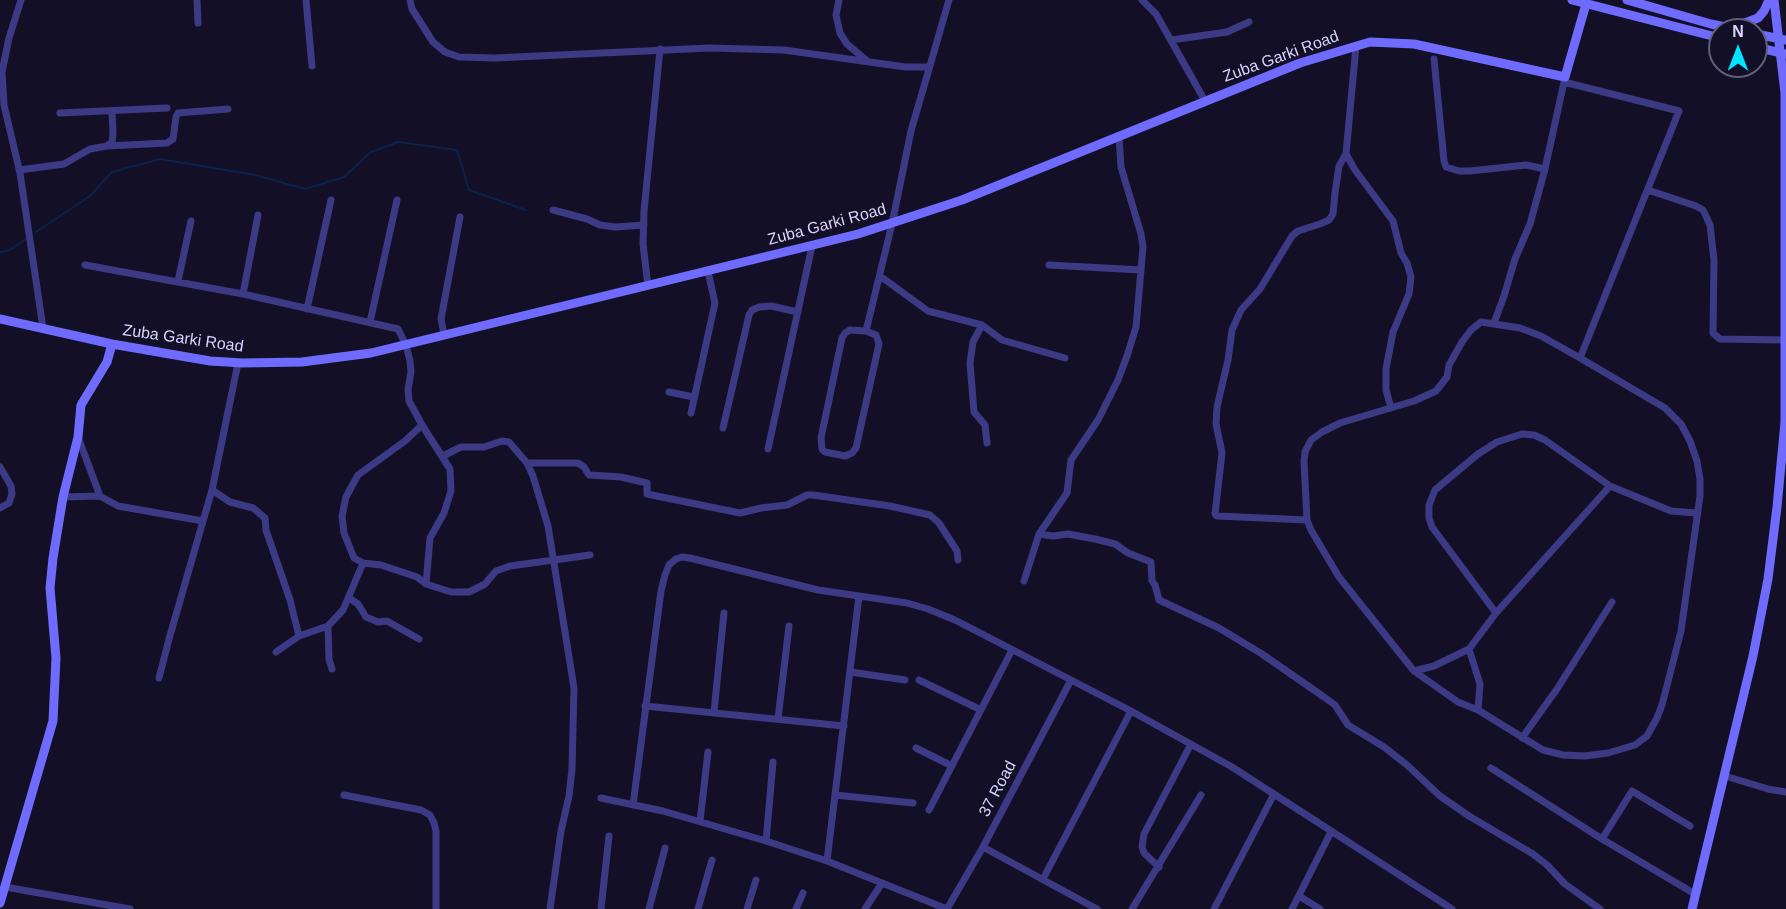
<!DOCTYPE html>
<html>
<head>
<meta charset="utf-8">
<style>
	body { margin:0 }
	#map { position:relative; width:1786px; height:909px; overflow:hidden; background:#130f26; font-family:Arial,sans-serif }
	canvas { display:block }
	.north { position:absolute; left:1708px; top:18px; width:60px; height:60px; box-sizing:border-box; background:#130f26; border:2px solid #625e7d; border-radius:50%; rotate:0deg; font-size:16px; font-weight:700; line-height:24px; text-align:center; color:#d9d4ff }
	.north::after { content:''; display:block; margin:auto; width:21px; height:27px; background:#00e5ff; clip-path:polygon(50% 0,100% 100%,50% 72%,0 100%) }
</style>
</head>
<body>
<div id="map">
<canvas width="1786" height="909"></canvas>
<div class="north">N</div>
</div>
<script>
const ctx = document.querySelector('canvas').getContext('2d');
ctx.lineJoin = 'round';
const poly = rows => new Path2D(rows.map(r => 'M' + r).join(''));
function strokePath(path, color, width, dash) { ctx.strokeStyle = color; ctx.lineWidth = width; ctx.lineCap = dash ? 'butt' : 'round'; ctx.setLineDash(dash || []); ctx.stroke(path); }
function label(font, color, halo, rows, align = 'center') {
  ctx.font = font + ' Arial,sans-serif'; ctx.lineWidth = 6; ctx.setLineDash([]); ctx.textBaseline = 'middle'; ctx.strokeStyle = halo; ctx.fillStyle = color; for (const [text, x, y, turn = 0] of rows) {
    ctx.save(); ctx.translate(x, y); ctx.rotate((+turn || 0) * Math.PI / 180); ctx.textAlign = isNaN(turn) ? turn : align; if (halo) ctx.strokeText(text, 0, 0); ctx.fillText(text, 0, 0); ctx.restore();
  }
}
strokePath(poly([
	[36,232,90,196,112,172,160,159,255,175,305,189,344,177,371,152,398,142,457,150,469,190,526,210],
	[0,252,8,251,26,239]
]), '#0c2248', 2);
strokePath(poly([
	[21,0,9,38,2,72,4,105,20,173,43,328],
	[197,0,198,23],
	[306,0,312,66],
	[410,0,412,9,433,42,445,52,459,57,495,58,709,48,784,50,905,67,929,67],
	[839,0,836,15,840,33,847,44,867,61],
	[1142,0,1156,14,1205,101],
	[1171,40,1227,32,1249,22],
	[1356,46,1346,154,1355,170,1393,221,1401,253,1407,263,1411,277,1409,294,1393,332,1386,369,1386,390,1391,408],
	[1434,59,1444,161,1446,167,1459,171,1470,171,1526,165,1545,169],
	[1565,77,1564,82,1679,111,1580,358],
	[60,113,167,108],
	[1119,136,1121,167,1141,234,1143,247,1136,327,1127,356,1118,380,1098,420,1071,460,1067,493,1039,534,1053,536,1068,534,1095,539,1115,544,1128,553,1151,562,1152,581,1155,585,1159,600,1219,628,1262,654,1324,697,1335,705,1348,725,1384,747,1407,765,1440,796,1469,816,1533,854,1547,865,1565,884,1600,909],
	[107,146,167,143,173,139,176,117,178,113,228,109],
	[19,170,64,164,90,149,107,146,112,142,113,134,112,111],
	[1648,190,1696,206,1703,210,1706,216,1710,225,1714,260,1713,333,1720,339,1784,340],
	[553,210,587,219,600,225,615,227,644,225],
	[85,265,243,294,398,329,406,345,410,361,411,372,408,390,409,401,422,425,450,469,451,491,444,513,430,538,426,584,417,577,381,565,363,563,354,558,344,533,342,516,346,497,358,475,405,441,422,425],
	[1049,265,1141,270],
	[880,276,928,311,982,325,1002,340,1065,358],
	[178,281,191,221],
	[648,286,643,244,644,211,660,49],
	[243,294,258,215],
	[307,309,331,200],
	[370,322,397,200],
	[1481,322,1520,328,1541,336,1580,358,1665,408,1681,424,1690,441,1697,461,1700,479,1700,496,1681,631,1662,705,1657,718,1647,736,1635,745,1608,753,1585,756,1563,755,1543,750,1478,710,1458,702,1414,671,1339,577,1311,530,1307,520,1304,461,1305,452,1311,440,1322,432,1340,423,1414,401,1436,391,1447,377,1449,365,1462,342,1471,330,1481,322],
	[1494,323,1504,296,1515,259,1530,224,1545,169,1564,82],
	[982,325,973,342,970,363,974,412,985,425,987,443],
	[850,330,866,331,876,335,879,344,856,448,852,453,845,456,825,452,822,449,821,438,842,338,845,333,850,330],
	[866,331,892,224,911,131,949,0],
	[444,334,441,319,460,217],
	[669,392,694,397],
	[691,413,715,303,708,272],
	[723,428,749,315,752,310,759,307,771,306,798,312],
	[78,437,100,496],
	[768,449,812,246],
	[443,456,461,447,484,447,502,441,509,442,527,463,533,476,548,526,574,688,572,769,569,796,561,831,550,909],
	[527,463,578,463,584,467,589,475,621,477,647,483,647,494,740,513,761,508,787,505,807,495,813,495,890,506,930,515,939,523,957,551,958,560],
	[0,467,11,486,12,494,9,503,0,508],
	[212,490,230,502,253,508,265,518,266,530,290,600,299,636,328,626,343,610,363,563],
	[63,497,100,496,118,506,203,521],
	[1307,520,1217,516,1215,514,1222,453,1216,424,1217,407,1228,360,1232,330,1241,310,1260,289,1292,236,1298,231,1320,224,1329,220,1333,214,1335,193,1339,166,1346,154],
	[1024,581,1039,534],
	[426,584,451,592,469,592,485,584,496,571,510,566,590,555],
	[349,598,358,604,366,617,378,622,387,621,419,639],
	[1496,613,1432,527,1429,518,1429,505,1435,490,1478,454,1497,442,1522,434,1534,435,1545,440,1610,486,1671,511,1696,513],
	[328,626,329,659,332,669],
	[276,652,299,636],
	[1414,671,1434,666,1469,649],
	[850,672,905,680],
	[159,678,169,639,212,490,238,363],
	[919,680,981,710],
	[645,706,844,726],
	[1478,710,1480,684,1469,649,1496,613,1610,486],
	[714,712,724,613],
	[778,719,789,626],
	[1522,738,1557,689,1612,602],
	[916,748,952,766],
	[1491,768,1602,839,1695,894],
	[1725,776,1768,789,1786,792],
	[344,795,421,810,430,815,434,823,436,831,436,909],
	[835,795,913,803],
	[601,798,663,811,766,841,827,861,947,909],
	[633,805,661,591,665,575,669,565,676,559,682,557,690,558,818,590,907,603,928,609,955,620,1131,711,1232,767,1452,909],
	[929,810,1012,650],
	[700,821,708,752],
	[1602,839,1632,791,1690,826],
	[766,841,773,762],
	[983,847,1097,909],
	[827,861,859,596],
	[1159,867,1144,853,1142,847,1144,834,1191,744],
	[1043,879,1131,711],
	[5,887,130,909],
	[1299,896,1320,909],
	[601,909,609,836],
	[649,909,665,848],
	[698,909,712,860],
	[747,909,756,880],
	[796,909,803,893],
	[865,909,882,883],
	[947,909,983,847,1071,680],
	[1132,909,1201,795],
	[1214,909,1274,794],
	[1292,909,1331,832]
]), '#3d3a85', 7);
strokePath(poly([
	[1572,0,1720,38],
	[1627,0,1711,24,1739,30],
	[1729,25,1742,24,1758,18,1764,11,1769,0],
	[1756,34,1786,40],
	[1756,47,1786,54],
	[0,319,112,344,210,361,243,363,302,362,371,353,858,234,962,200,1300,63,1370,42,1414,44,1565,77,1586,4],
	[0,903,53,721,56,658,50,588,53,558,63,497,78,437,81,405,107,362,112,344],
	[1692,909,1753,656,1768,579,1777,507,1785,422,1785,93,1774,0]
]), '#6f6bff', 9);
label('16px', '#d9d4ff', '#130f26', [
	["Zuba Garki Road",1281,57,-20],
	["Zuba Garki Road",827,225,-15],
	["Zuba Garki Road",183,339,8],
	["37 Road",998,789,-62]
]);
</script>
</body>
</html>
